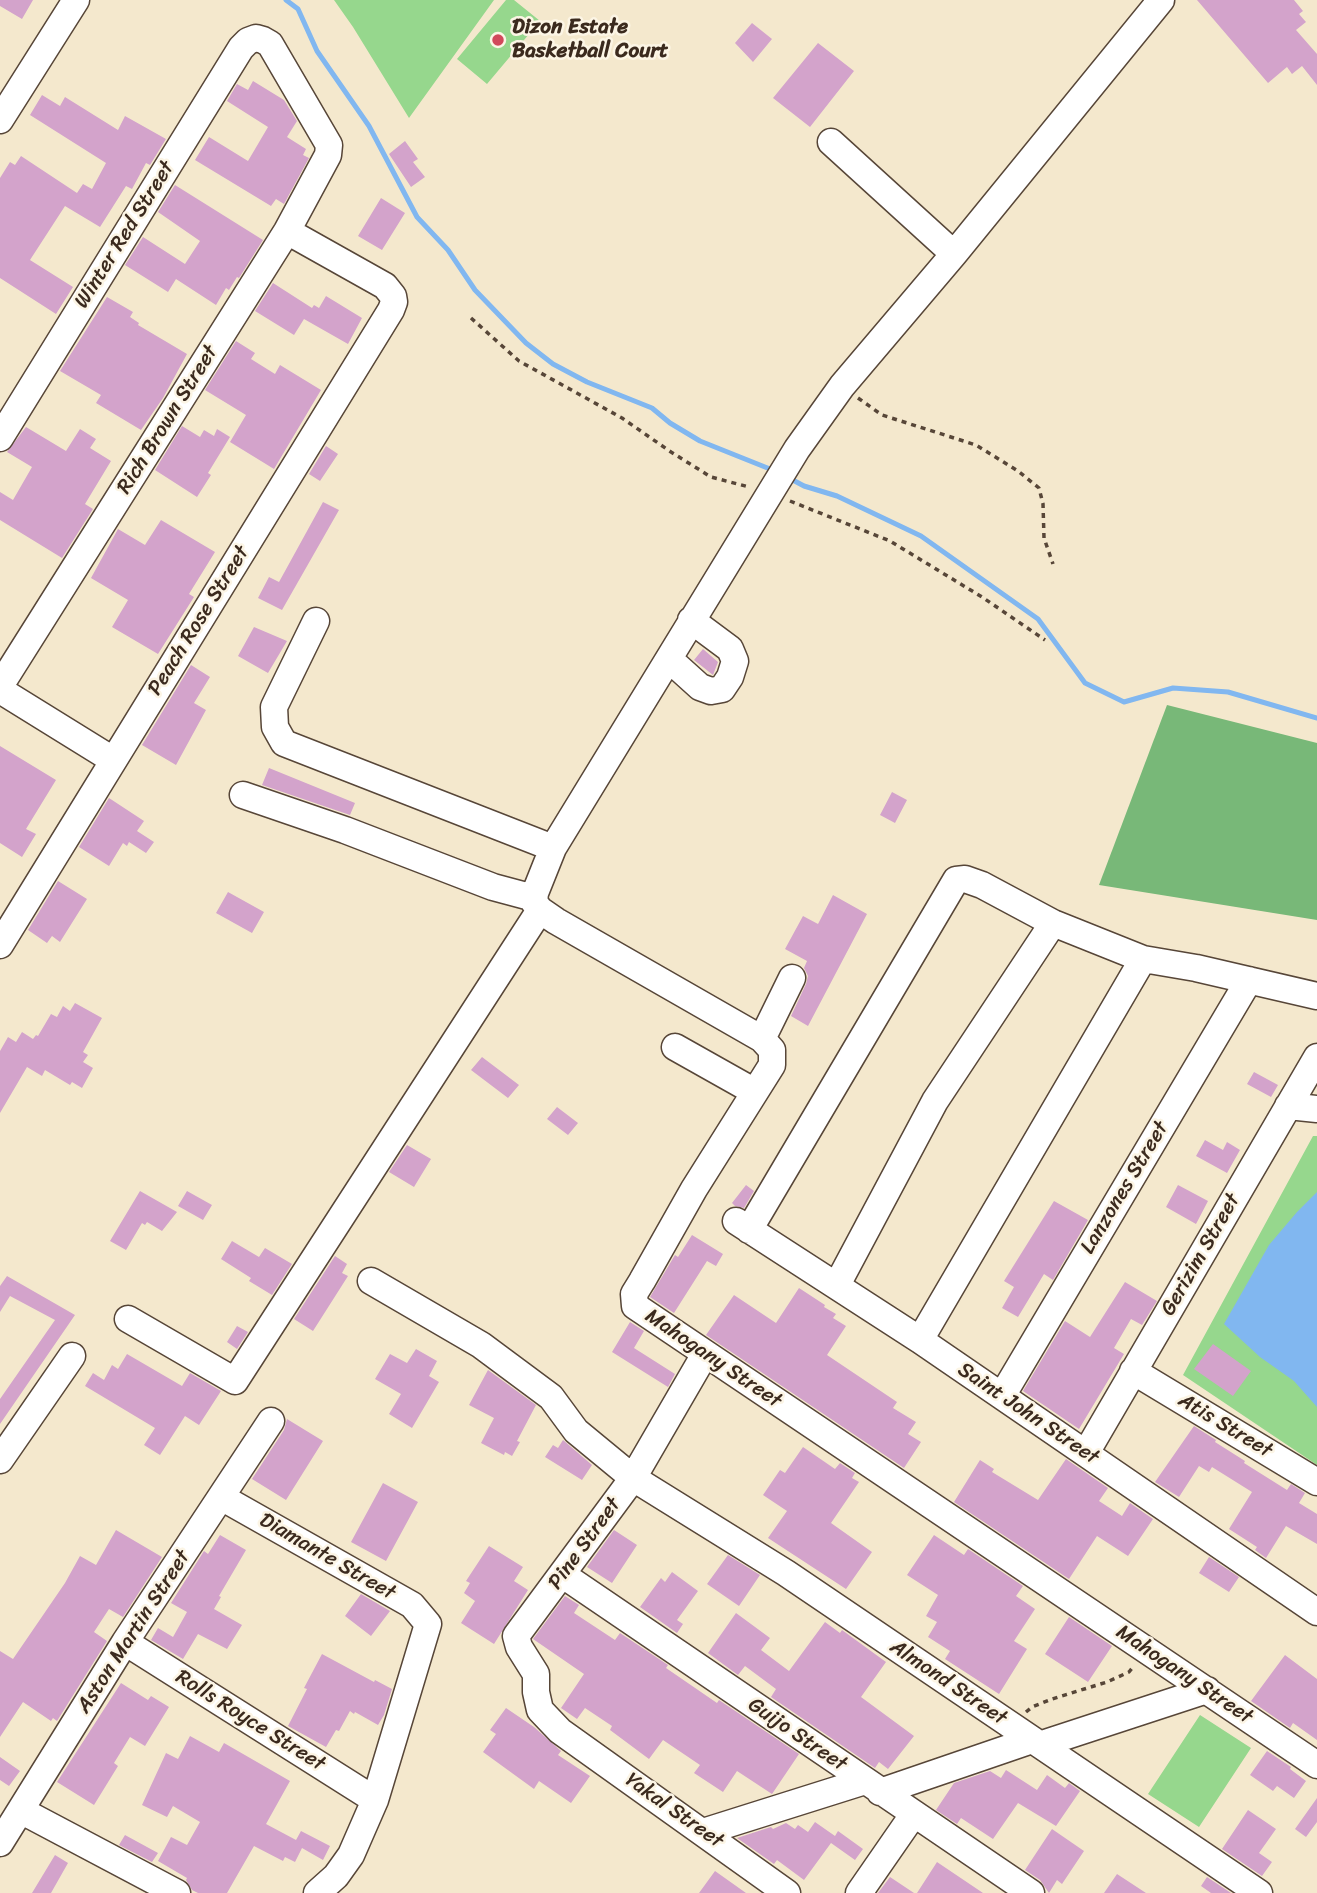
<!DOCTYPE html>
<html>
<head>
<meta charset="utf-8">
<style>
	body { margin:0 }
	canvas { display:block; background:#f4e8cd }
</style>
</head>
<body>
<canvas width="1317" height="1893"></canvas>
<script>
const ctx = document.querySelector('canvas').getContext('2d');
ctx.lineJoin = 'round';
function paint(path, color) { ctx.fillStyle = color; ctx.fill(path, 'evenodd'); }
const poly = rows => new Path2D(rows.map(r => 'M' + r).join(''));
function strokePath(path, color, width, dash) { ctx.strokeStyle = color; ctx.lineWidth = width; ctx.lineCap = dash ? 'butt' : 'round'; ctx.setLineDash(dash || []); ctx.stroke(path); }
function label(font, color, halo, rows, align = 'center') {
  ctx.font = font + ' Sriracha,sans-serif'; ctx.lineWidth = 5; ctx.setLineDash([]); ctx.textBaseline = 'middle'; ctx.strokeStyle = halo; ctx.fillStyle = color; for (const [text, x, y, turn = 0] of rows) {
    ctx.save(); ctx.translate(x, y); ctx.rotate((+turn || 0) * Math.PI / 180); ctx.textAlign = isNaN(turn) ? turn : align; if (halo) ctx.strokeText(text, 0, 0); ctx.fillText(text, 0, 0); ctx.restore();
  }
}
paint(poly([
	[334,0,494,0,409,118,353,27],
	[506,0,514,0,540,21,487,84,457,59],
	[1313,1136,1317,1136,1317,1465,1183,1375],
	[1200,1715,1251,1748,1199,1827,1148,1794]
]), '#96d78d');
paint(poly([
	[1167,705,1317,743,1317,920,1099,885]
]), '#78b878');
paint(poly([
	[1317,1192,1317,1407,1294,1381,1260,1357,1224,1324,1269,1245,1297,1212]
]), '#81b7f0');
strokePath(poly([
	[286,0,298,9,317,51,369,126,417,217,448,250,475,290,526,343,553,364,587,382,652,408,670,423,700,441,775,471],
	[789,478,804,486,837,496,921,536,1038,619,1085,683,1124,702,1173,688,1228,692,1317,718]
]), '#81b7f0', 5);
paint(poly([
	[0,0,33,0,22,19,0,6],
	[1197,0,1294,0,1303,11,1299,14,1306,22,1296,30,1317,54,1317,85,1302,66,1292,74,1287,67,1268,83],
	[752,23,772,39,753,62,735,43],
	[818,43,854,71,810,127,773,98],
	[253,81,284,100,297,121,287,137,306,149,303,155,309,158,284,204,276,199,271,206,195,160,209,137,248,161,268,127,227,101,237,84,248,90],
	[42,95,60,106,65,97,118,130,125,116,166,139,150,165,146,163,132,189,126,186,100,227,65,206,30,260,73,287,56,314,0,278,0,178,10,162,15,165,21,156,77,193,83,184,92,189,106,163,30,115],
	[405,141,418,159,413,162,425,177,411,187,389,154],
	[175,185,263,240,239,278,237,277,229,290,226,288,216,305,176,279,168,292,125,265,143,237,185,264,200,241,158,212],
	[381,198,405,213,382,250,358,236],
	[273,283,312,308,314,305,319,308,326,296,362,318,348,344,304,319,294,335,255,311],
	[107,297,133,312,130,317,139,323,138,325,187,354,163,398,141,430,96,403,101,395,60,371],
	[236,341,255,353,251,359,275,374,280,365,321,390,274,469,230,442,246,415,205,390],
	[182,426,200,437,204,430,214,436,217,429,230,437,208,473,211,475,197,497,155,470],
	[26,427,66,451,80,429,96,439,90,448,111,461,85,504,93,509,62,558,0,520,0,492,13,500,32,467,7,452],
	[326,446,338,454,320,481,309,474],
	[323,502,339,510,282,610,258,598,269,577,279,582],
	[161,520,215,552,189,594,194,597,158,654,112,627,128,600,91,578,118,529,145,545],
	[254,627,287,641,268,673,238,656],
	[703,649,718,662,713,675,694,660],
	[191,665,210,677,194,703,206,710,176,765,142,745],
	[0,746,56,780,26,829,36,834,22,857,0,843],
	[269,768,355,803,350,815,262,785],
	[892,792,907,800,895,823,880,815],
	[109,798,144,821,137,831,154,842,146,853,129,842,127,846,123,843,109,866,79,847],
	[58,881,87,899,60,942,52,936,47,943,28,930],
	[228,892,264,912,252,933,216,913],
	[833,895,867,914,808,1026,791,1016,806,984,808,976,804,968,807,961,785,949,803,916,818,924],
	[75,1003,102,1018,83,1052,88,1055,83,1062,93,1068,82,1088,72,1082,70,1085,45,1070,42,1076,27,1067,0,1113,0,1051,8,1037,16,1042,22,1032,33,1039,36,1035,38,1036,51,1014,57,1017,63,1006,70,1011],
	[482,1057,519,1085,508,1098,471,1070],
	[1254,1072,1278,1085,1271,1097,1247,1084],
	[557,1107,578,1123,568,1135,547,1119],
	[1205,1140,1223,1150,1227,1142,1240,1150,1227,1173,1196,1156],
	[407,1145,431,1159,414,1187,389,1172],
	[746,1185,754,1191,744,1208,735,1206,732,1203],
	[1178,1185,1208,1201,1196,1224,1166,1207],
	[140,1191,177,1212,162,1231,147,1222,145,1225,142,1223,126,1250,110,1241],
	[187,1191,212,1205,203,1220,178,1206],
	[1054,1201,1088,1220,1053,1280,1044,1274,1018,1317,1002,1308,1014,1287,1004,1281],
	[692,1235,723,1254,716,1266,707,1261,674,1313,650,1297,675,1255,678,1257],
	[232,1241,259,1257,265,1248,292,1264,272,1295,249,1281,251,1278,221,1259],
	[335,1256,347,1264,342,1273,348,1276,313,1331,294,1319],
	[7,1276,75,1315,0,1424,0,1399,55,1320,10,1296,0,1312,0,1286],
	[1125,1282,1157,1301,1142,1325,1131,1319,1114,1348,1124,1354,1079,1429,1023,1391,1065,1321,1090,1337],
	[799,1288,825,1305,824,1307,836,1314,833,1318,846,1326,827,1355,897,1402,893,1408,916,1422,908,1434,921,1442,904,1468,706,1335,734,1295,776,1323],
	[630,1322,644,1331,634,1348,675,1374,668,1387,612,1352],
	[237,1326,248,1332,237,1349,227,1342],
	[1213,1344,1251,1371,1233,1396,1194,1369],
	[416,1349,437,1361,429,1376,439,1382,412,1428,389,1414,401,1394,375,1379,390,1354,407,1363],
	[127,1354,182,1386,190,1373,221,1391,199,1425,185,1416,160,1455,144,1445,155,1428,85,1386,93,1373,104,1380,112,1365,118,1369],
	[488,1370,536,1405,517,1441,520,1442,512,1456,505,1452,504,1455,481,1443,494,1418,469,1405],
	[287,1419,323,1441,286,1500,252,1479,284,1430],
	[1194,1426,1216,1440,1215,1442,1245,1461,1244,1463,1287,1490,1291,1484,1305,1493,1299,1503,1317,1514,1317,1544,1286,1526,1266,1558,1255,1550,1257,1547,1229,1529,1252,1492,1212,1467,1209,1472,1199,1466,1179,1497,1155,1482],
	[563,1440,592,1465,582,1480,545,1457,553,1445,558,1448],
	[803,1447,835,1469,840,1463,855,1473,852,1478,859,1482,831,1523,872,1552,846,1589,768,1538,787,1511,763,1495,780,1470,785,1473],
	[1066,1459,1108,1488,1099,1501,1122,1516,1130,1503,1153,1519,1128,1556,1097,1536,1069,1579,954,1502,980,1460,994,1469,992,1472,1038,1500],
	[383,1483,418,1502,386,1561,351,1542],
	[116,1530,162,1557,123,1617,109,1609,94,1632,107,1641,57,1721,53,1718,51,1721,23,1702,0,1737,0,1651,13,1659,65,1583,80,1556,96,1565],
	[614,1530,637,1545,612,1583,587,1567],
	[220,1535,246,1550,219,1596,221,1597,214,1609,242,1625,227,1649,198,1634,183,1659,151,1640,158,1628,173,1637,187,1612,171,1603,204,1551,208,1554],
	[934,1535,964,1555,968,1549,1023,1586,1016,1596,1035,1609,1014,1641,1027,1649,999,1694,945,1659,950,1651,928,1637,937,1622,926,1616,938,1595,907,1575],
	[489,1546,523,1567,514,1581,528,1590,494,1644,461,1623,475,1601,464,1593,470,1583,466,1581],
	[728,1555,760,1575,739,1606,707,1584],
	[1209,1557,1239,1577,1229,1592,1199,1573],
	[672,1572,698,1591,677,1620,683,1624,677,1633,640,1607,661,1578,665,1582],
	[361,1594,390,1611,371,1636,345,1616],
	[565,1596,579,1605,574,1613,615,1640,620,1633,668,1665,666,1668,717,1703,719,1700,799,1754,772,1794,737,1771,723,1792,694,1773,700,1765,663,1740,649,1759,610,1730,612,1726,585,1708,577,1719,561,1708,584,1674,533,1639],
	[736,1613,770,1638,761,1650,789,1671,825,1622,840,1633,842,1630,886,1662,861,1697,914,1736,888,1769,879,1762,875,1768,771,1697,776,1689,745,1666,738,1675,708,1653],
	[1069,1617,1112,1646,1088,1682,1045,1654],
	[322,1654,374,1682,375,1680,392,1689,384,1715,378,1725,355,1712,354,1714,350,1711,339,1731,336,1730,326,1747,288,1726,307,1689,304,1688],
	[1285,1655,1317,1679,1317,1740,1293,1723,1290,1728,1251,1701],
	[121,1683,148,1700,151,1696,169,1707,145,1746,130,1737,114,1763,118,1766,94,1805,57,1782],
	[506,1708,534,1727,561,1751,558,1755,590,1776,571,1803,539,1781,534,1789,483,1752,496,1734,490,1730],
	[190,1736,219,1752,224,1743,290,1781,266,1824,296,1840,301,1831,330,1846,323,1860,302,1848,295,1862,285,1857,283,1861,254,1846,227,1893,198,1893,192,1890,186,1880,187,1878,158,1861,171,1837,187,1845,200,1822,173,1806,167,1817,142,1805,166,1753,178,1759],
	[1267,1751,1291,1767,1290,1769,1306,1781,1294,1798,1277,1786,1273,1791,1250,1775],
	[0,1757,20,1771,9,1786,0,1780],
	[1006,1770,1037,1790,1047,1775,1065,1788,1069,1783,1080,1791,1056,1826,1018,1803,993,1839,961,1818,957,1824,936,1810,954,1783,990,1771,1001,1778],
	[1317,1798,1317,1822,1306,1837,1295,1829],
	[1248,1810,1276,1829,1259,1853,1272,1862,1262,1876,1222,1849],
	[815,1822,835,1836,838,1831,863,1849,855,1860,831,1843,804,1880,777,1860,774,1864,737,1838,771,1827,773,1829,786,1823,795,1829,798,1825,808,1832],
	[1052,1829,1084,1851,1062,1884,1057,1880,1049,1893,1040,1880,1025,1870],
	[125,1835,158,1853,152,1862,119,1845],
	[55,1855,68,1863,51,1893,32,1893],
	[937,1862,983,1893,917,1893],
	[715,1871,746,1893,699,1893],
	[1117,1874,1146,1893,1104,1893],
	[890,1877,914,1893,878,1893],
	[1207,1877,1231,1893,1211,1893,1201,1886]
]), '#d3a3cb');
const minor = poly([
	[1161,0,954,254,842,386,797,449,553,848,535,893,534,902,540,910,556,921,762,1039,772,1050,772,1065,694,1189,642,1281,634,1294,635,1306,1317,1765],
	[0,120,76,0],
	[831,142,954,254],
	[0,438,241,48,248,41,256,38,263,40,270,44,329,145,328,155,287,231,0,686],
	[316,621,274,707,275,727,284,743,553,848],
	[669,659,700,687,711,691,722,689,730,677,735,661,730,649,691,620],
	[0,690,113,760],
	[243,795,345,830,493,887,534,898],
	[0,945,391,310,394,302,393,296,385,286,287,231],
	[762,1039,792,978],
	[675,1047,755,1092],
	[1288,1106,1317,1109],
	[736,1221,920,1340,1317,1612],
	[749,1230,956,880,965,879,982,885,1053,923,1143,959,1196,968,1317,996],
	[371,1281,481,1345,551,1397,576,1431,633,1478,786,1573,1259,1893],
	[837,1285,935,1101,1053,923],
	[128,1319,235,1381,540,910],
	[920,1340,1143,959],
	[705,1354,633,1478,516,1636,519,1647,536,1674,536,1692,540,1710,560,1731,787,1893],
	[1133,1371,1317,1482],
	[1002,1396,1249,980],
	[1086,1453,1317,1057],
	[0,1460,72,1356],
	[221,1497,412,1605,428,1624,375,1800,351,1855,336,1876,317,1893],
	[563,1575,1031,1893],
	[125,1642,375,1800],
	[1042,1744,1207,1690],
	[880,1792,1032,1740],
	[22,1811,177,1893],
	[703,1832,865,1781],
	[0,1843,125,1642,271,1421],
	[859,1893,913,1815]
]);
strokePath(minor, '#574638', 29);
strokePath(poly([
	[471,318,519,361,622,418,671,452,711,477,749,487],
	[858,398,882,415,976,445,1018,471,1039,488,1043,504,1044,538,1053,564],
	[790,501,890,541,982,597,1045,640],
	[1026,1712,1032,1707,1052,1699,1107,1682,1129,1672,1134,1666]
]), '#574638', 3.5, [5, 5]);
strokePath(minor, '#fff', 26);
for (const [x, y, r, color] of [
	[498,40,7,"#d1495b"]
]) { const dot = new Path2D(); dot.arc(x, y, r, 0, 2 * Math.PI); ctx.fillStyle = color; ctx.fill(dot); strokePath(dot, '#fcf5e5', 2.5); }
label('bold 21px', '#3b2a1e', '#fcf5e5', [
	["Dizon Estate",512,28],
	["Basketball Court",512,52]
], 'left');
label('21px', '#3b2a1e', '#fcf5e5', [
	["Winter Red Street",125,235,-58],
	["Rich Brown Street",168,420,-58],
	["Peach Rose Street",199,621,-58],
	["Lanzones Street",1125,1188,-59],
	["Gerizim Street",1201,1255,-60],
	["Mahogany Street",713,1359,34],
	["Saint John Street",1028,1414,34],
	["Atis Street",1225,1426,31],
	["Pine Street",585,1544,-54],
	["Diamante Street",327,1557,30],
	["Aston Martin Street",134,1632,-57],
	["Mahogany Street",1184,1675,34],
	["Almond Street",948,1683,34],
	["Rolls Royce Street",250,1721,32],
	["Guijo Street",797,1735,34],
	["Yakal Street",674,1811,35]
]);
</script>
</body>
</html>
